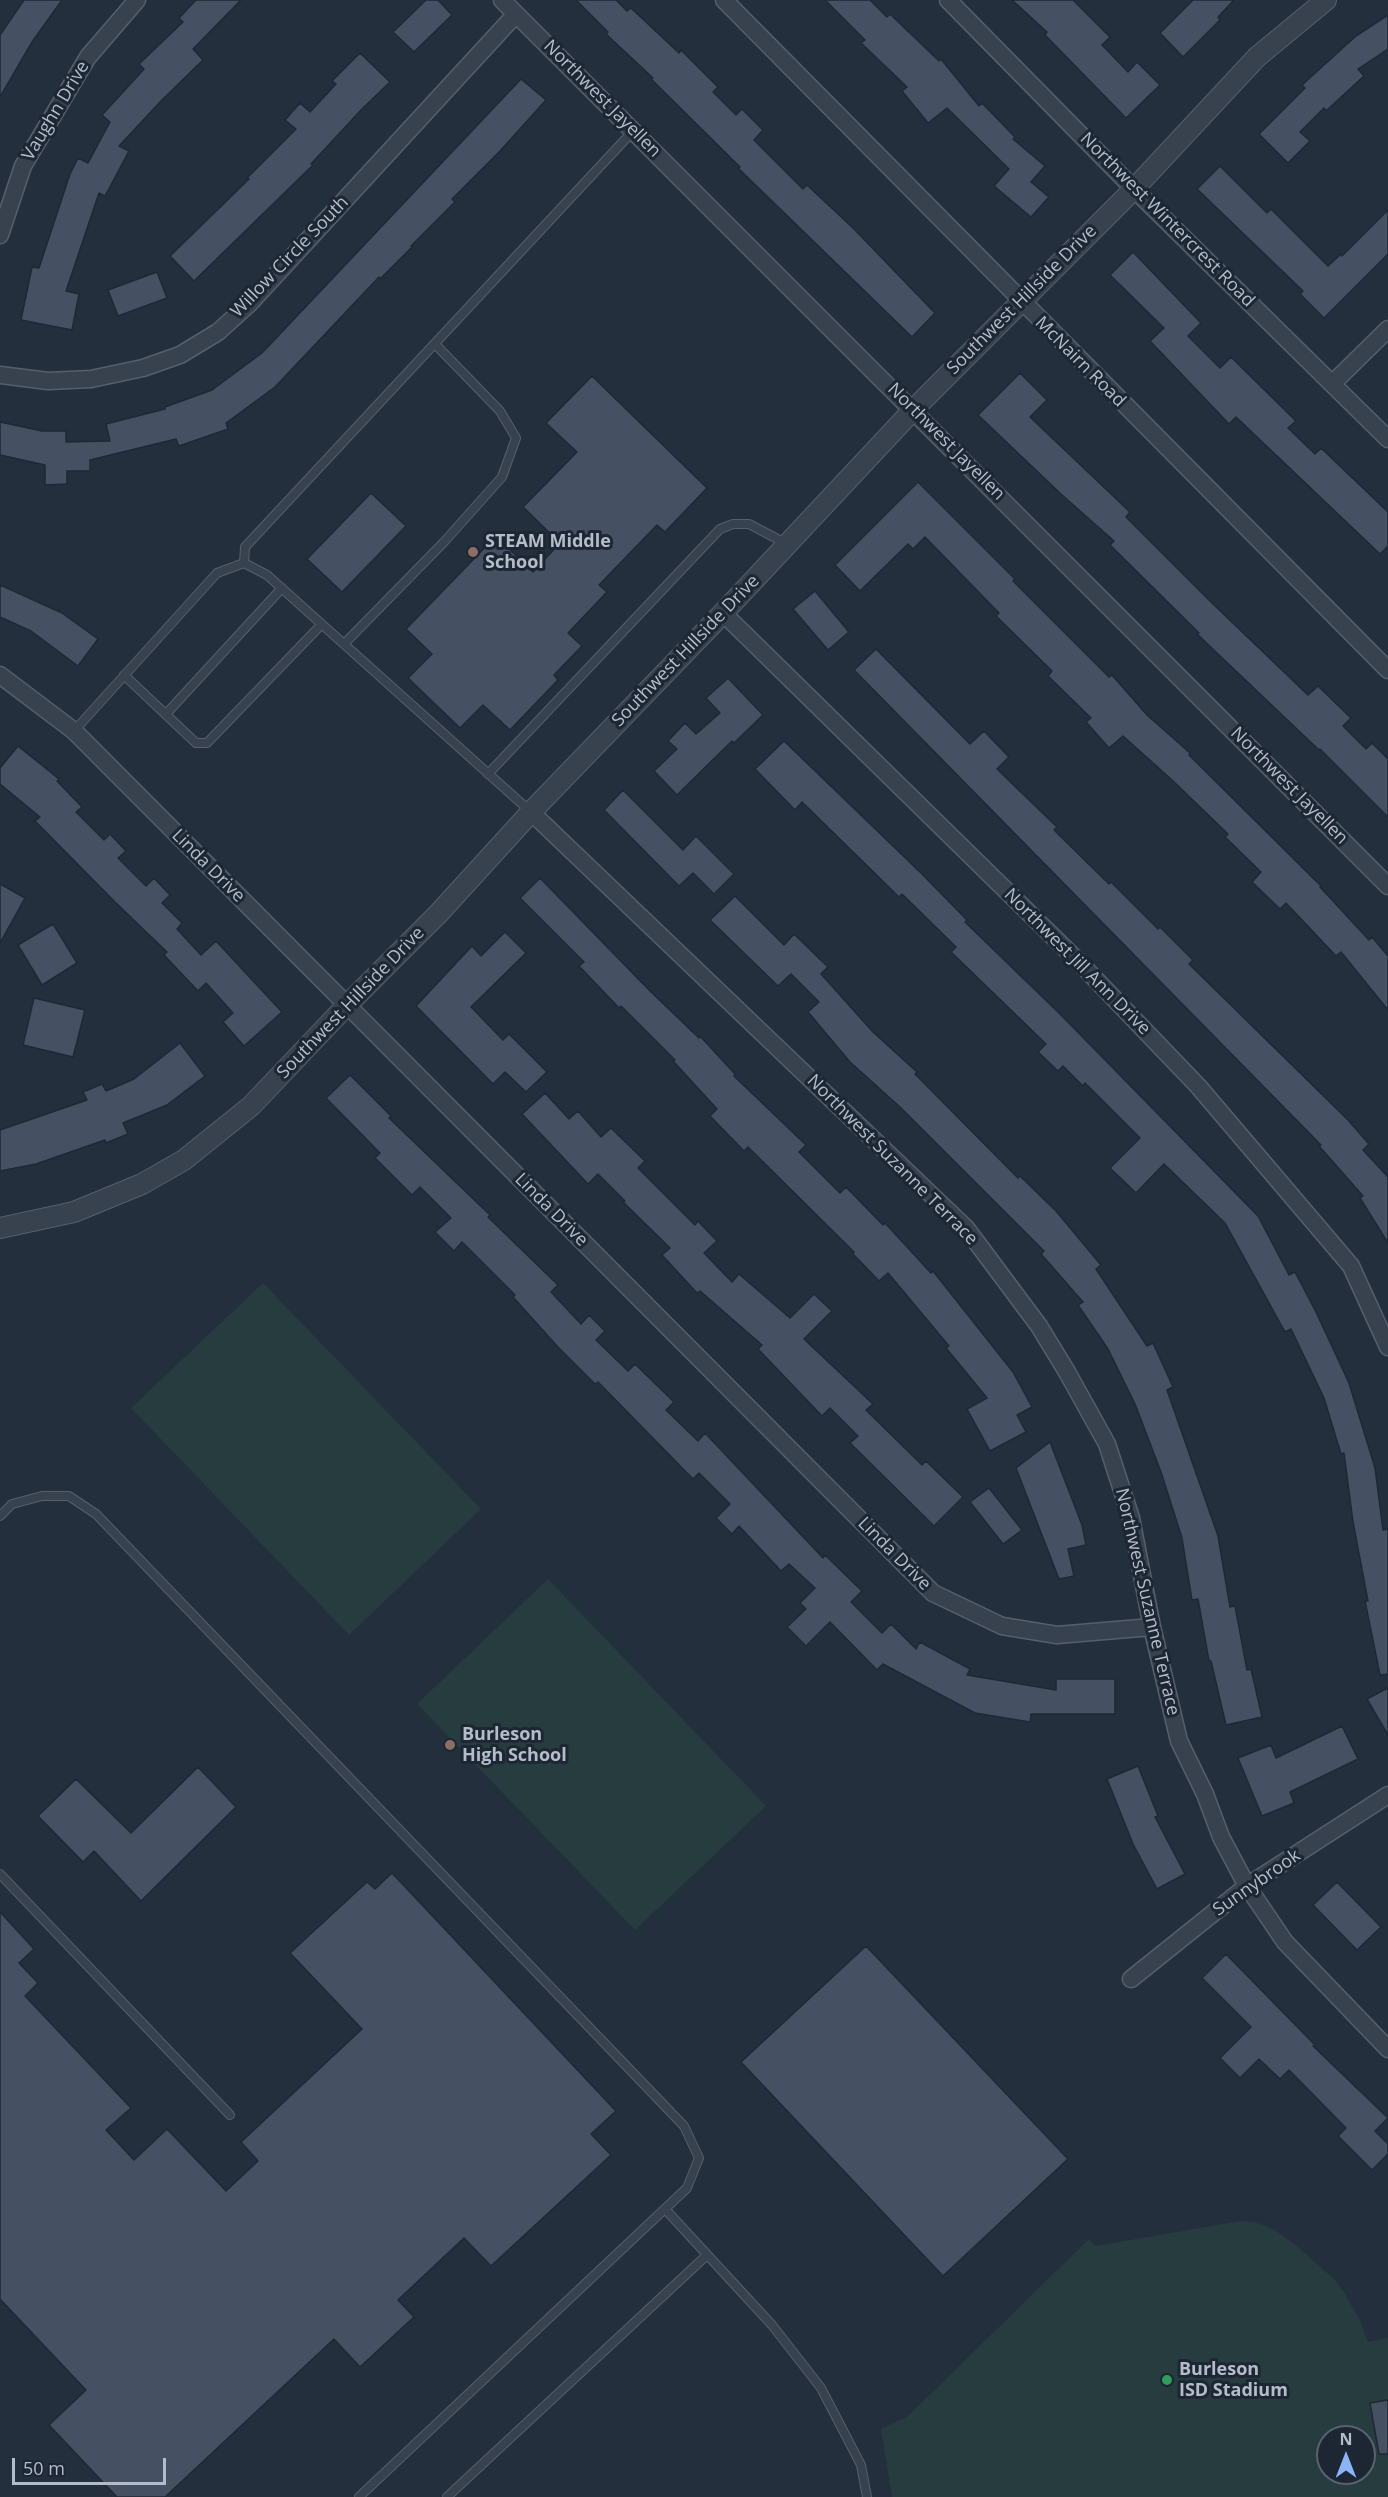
<!DOCTYPE html>
<html>
<head>
<meta charset="utf-8">
<style>
	body { margin:0 }
	#map { position:relative; width:1388px; height:2497px; overflow:hidden; background:#242f3e; font-family:"Open Sans",sans-serif }
	canvas { display:block }
	.north { position:absolute; left:1316px; top:2425px; width:60px; height:60px; box-sizing:border-box; background:#1d2633; border:2px solid #59626f; border-radius:50%; rotate:0deg; font-size:16px; font-weight:700; line-height:24px; text-align:center; color:#b4bcc9 }
	.north::after { content:''; display:block; margin:auto; width:21px; height:27px; background:#8ab4f8; clip-path:polygon(50% 0,100% 100%,50% 72%,0 100%) }
	.scale { position:absolute; left:12px; top:2458px; width:154px; height:27px; box-sizing:border-box; border:3px solid #b4bcc9; border-top:0; padding-left:8px; font-size:18px; line-height:21px; white-space:nowrap; color:#b4bcc9; -webkit-text-stroke:4px #1d2633; paint-order:stroke }
</style>
</head>
<body>
<div id="map">
<canvas width="1388" height="2497"></canvas>
<div class="north">N</div>
<div class="scale">50 m</div>
</div>
<script>
const ctx = document.querySelector('canvas').getContext('2d');
ctx.lineJoin = 'round';
function paint(path, color) { ctx.fillStyle = color; ctx.fill(path, 'evenodd'); }
const poly = rows => new Path2D(rows.map(r => 'M' + r).join(''));
function strokePath(path, color, width, dash) { ctx.strokeStyle = color; ctx.lineWidth = width; ctx.lineCap = dash ? 'butt' : 'round'; ctx.setLineDash(dash || []); ctx.stroke(path); }
function label(font, color, halo, rows, align = 'center') {
  ctx.font = font + ' "Open Sans",sans-serif'; ctx.lineWidth = 6; ctx.setLineDash([]); ctx.textBaseline = 'middle'; ctx.strokeStyle = halo; ctx.fillStyle = color; for (const [text, x, y, turn = 0] of rows) {
    ctx.save(); ctx.translate(x, y); ctx.rotate((+turn || 0) * Math.PI / 180); ctx.textAlign = isNaN(turn) ? turn : align; if (halo) ctx.strokeText(text, 0, 0); ctx.fillText(text, 0, 0); ctx.restore();
  }
}
paint(poly([
	[263,1283,481,1509,349,1635,131,1408],
	[548,1579,766,1806,635,1930,417,1704],
	[1240,2221,1255,2222,1275,2230,1298,2247,1335,2280,1344,2292,1360,2321,1368,2342,1388,2338,1388,2497,892,2497,881,2429,907,2417,1089,2239,1096,2246],
	[1328,2437,1364,2437,1364,2473,1328,2473]
]), '#263c3f');
const building = poly([
	[24,0,62,0,32,42,0,97,0,35,24,0],
	[196,0,241,0,193,49,203,60,161,101,119,146,129,151,105,196,99,193,66,291,79,294,72,330,21,320,32,267,39,268,70,174,78,158,88,163,110,122,102,115,144,69,139,64,183,22,179,18,196,0],
	[426,0,438,0,452,15,414,52,393,32,426,0],
	[576,0,616,0,627,11,631,8,679,53,681,50,718,87,713,92,736,115,742,109,763,130,754,140,803,189,807,185,853,228,935,313,912,337,738,168,740,167,651,79,653,78,606,34,608,32,576,0],
	[825,0,870,0,887,17,890,14,939,61,941,59,979,106,982,103,1015,137,1013,139,1045,166,1031,182,1049,197,1031,217,994,186,1009,169,947,108,928,123,902,91,907,87,861,43,865,40,825,0],
	[1012,0,1073,0,1110,37,1102,45,1128,72,1137,62,1160,85,1126,118,1045,35,1047,32,1012,0],
	[1193,0,1234,0,1218,17,1220,20,1183,57,1160,33,1193,0],
	[1388,15,1388,49,1358,69,1364,76,1326,111,1324,108,1300,132,1310,141,1288,163,1259,134,1305,88,1302,85,1356,36,1388,15],
	[360,53,390,82,361,110,311,164,313,165,194,281,170,256,249,179,247,178,296,129,285,120,300,103,310,112,336,84,332,81,360,53],
	[521,79,546,100,500,151,452,199,455,202,411,246,412,247,380,279,379,277,275,387,226,423,228,429,179,446,176,439,90,460,90,471,67,471,67,484,45,485,45,465,0,455,0,422,42,431,66,431,66,442,110,441,106,424,165,409,165,407,212,390,262,353,521,79],
	[1220,166,1267,213,1271,209,1328,266,1341,254,1342,256,1388,210,1388,254,1324,318,1300,294,1303,291,1197,189,1220,166],
	[1133,252,1201,323,1188,336,1220,368,1231,357,1296,421,1288,428,1315,454,1321,448,1388,512,1388,546,1380,554,1236,417,1229,424,1150,341,1164,328,1110,275,1133,252],
	[157,272,167,298,118,316,108,290,157,272],
	[1020,373,1047,400,1030,417,1130,512,1126,517,1213,604,1308,695,1318,686,1351,718,1343,726,1366,749,1372,743,1388,759,1388,817,1320,749,1319,750,1197,634,1199,633,1110,545,1114,541,1062,495,978,415,1020,373],
	[592,376,707,488,665,532,657,525,599,585,607,592,568,633,582,646,554,675,558,680,510,730,483,705,460,728,408,678,432,654,406,629,496,536,533,572,560,543,523,507,577,452,546,423,592,376],
	[918,482,1015,579,1013,581,1109,677,1112,675,1147,715,1190,753,1189,755,1321,886,1320,887,1369,940,1372,937,1388,956,1388,1010,1341,952,1336,956,1286,903,1280,909,1252,882,1261,872,1225,837,1228,834,1172,780,1123,736,1109,748,1086,722,1091,718,1048,676,1052,671,996,616,999,613,925,537,913,549,908,544,860,591,835,565,918,482],
	[371,493,406,526,342,592,307,559,371,493],
	[0,585,62,613,98,639,78,666,31,631,0,617,0,585],
	[815,591,849,632,828,650,793,609,815,591],
	[876,649,970,744,984,731,1009,757,997,769,1057,827,1054,830,1109,884,1111,882,1158,929,1160,927,1193,960,1189,964,1348,1120,1369,1144,1363,1150,1388,1177,1388,1243,1360,1198,1363,1196,1319,1146,1321,1145,854,670,876,649],
	[728,678,763,715,734,743,732,741,677,795,654,771,677,749,668,741,685,723,696,734,720,713,706,698,728,678],
	[784,741,922,874,967,920,965,922,1060,1014,1258,1216,1289,1275,1295,1272,1316,1312,1349,1383,1375,1468,1383,1530,1388,1529,1388,1674,1380,1675,1365,1601,1368,1601,1353,1522,1344,1453,1341,1454,1324,1398,1291,1329,1285,1332,1225,1223,1164,1164,1136,1193,1110,1168,1140,1138,1085,1083,1083,1086,1063,1066,1058,1071,1038,1052,1046,1044,951,952,956,947,902,894,899,897,802,802,795,810,755,769,784,741],
	[18,746,59,779,57,781,82,807,76,812,104,840,110,834,126,851,118,858,146,886,154,878,170,895,162,903,182,923,177,929,201,955,216,941,282,1012,244,1046,223,1022,233,1013,206,983,198,991,164,955,167,952,115,902,35,821,40,817,0,784,0,768,18,746],
	[623,790,683,850,696,836,734,874,714,894,693,873,679,886,604,810,623,790],
	[540,878,650,991,699,1038,700,1036,735,1074,734,1076,806,1145,799,1152,840,1193,846,1187,883,1225,885,1223,931,1273,933,1271,1013,1372,1032,1407,1017,1415,1026,1432,990,1451,967,1409,987,1398,946,1348,949,1346,888,1273,879,1281,853,1254,854,1252,748,1147,744,1151,710,1116,717,1109,673,1061,675,1060,621,1006,619,1008,579,966,584,962,520,898,540,878],
	[0,884,25,898,0,943,0,884],
	[735,896,784,945,794,934,828,967,821,974,873,1032,917,1072,915,1074,1018,1178,1020,1176,1056,1211,1101,1265,1096,1269,1147,1346,1153,1343,1173,1387,1167,1390,1218,1536,1230,1607,1235,1606,1247,1670,1251,1669,1262,1717,1226,1725,1211,1661,1209,1661,1198,1599,1192,1600,1182,1538,1161,1472,1135,1404,1108,1349,1078,1305,1083,1302,1041,1254,1044,1251,900,1107,850,1062,808,1012,819,1002,791,974,778,986,710,920,735,896],
	[53,924,77,963,42,985,18,945,53,924],
	[505,932,526,953,471,1007,503,1040,509,1034,547,1072,526,1092,505,1072,493,1084,416,1006,472,946,481,956,505,932],
	[34,998,85,1010,73,1057,23,1045,34,998],
	[180,1043,205,1076,167,1105,123,1123,128,1134,106,1143,105,1140,36,1164,0,1171,0,1130,87,1100,83,1092,102,1084,106,1091,134,1079,180,1043],
	[350,1075,391,1116,389,1118,490,1215,488,1217,558,1285,551,1292,581,1324,589,1315,605,1331,596,1340,628,1371,635,1364,674,1402,666,1410,698,1441,705,1433,823,1558,825,1555,862,1591,851,1602,882,1633,891,1624,916,1649,920,1642,970,1669,967,1675,1056,1690,1056,1679,1115,1679,1115,1714,1031,1714,1030,1722,975,1713,883,1664,877,1670,830,1622,806,1646,787,1627,806,1609,800,1603,815,1588,789,1564,781,1571,739,1526,732,1534,716,1518,730,1504,699,1473,693,1479,598,1382,595,1384,557,1346,513,1297,515,1295,462,1242,454,1251,435,1232,451,1218,420,1187,412,1195,375,1158,380,1153,326,1098,350,1075],
	[545,1093,569,1119,578,1111,601,1137,611,1128,645,1161,638,1168,695,1225,698,1221,717,1241,704,1253,732,1282,739,1274,790,1318,814,1294,832,1311,804,1339,873,1404,866,1410,922,1465,926,1461,963,1497,934,1526,850,1443,858,1436,830,1408,822,1416,758,1349,762,1345,700,1291,697,1293,662,1255,670,1248,623,1202,625,1201,598,1174,588,1184,522,1114,545,1093],
	[1050,1442,1082,1525,1086,1545,1068,1549,1074,1576,1059,1579,1016,1468,1050,1442],
	[989,1488,1022,1530,1003,1544,970,1502,989,1488],
	[1388,1688,1388,1735,1367,1699,1388,1688],
	[1342,1726,1358,1759,1290,1792,1294,1803,1262,1816,1238,1758,1271,1745,1276,1758,1342,1726],
	[1138,1766,1158,1816,1155,1817,1185,1874,1157,1889,1133,1844,1107,1779,1138,1766],
	[198,1767,236,1807,141,1901,94,1851,83,1862,38,1816,76,1779,131,1833,198,1767],
	[392,1873,616,2111,591,2134,611,2155,491,2266,464,2238,398,2300,414,2317,360,2367,334,2339,165,2497,117,2497,49,2425,86,2390,0,2299,0,1912,34,1949,19,1963,38,1983,25,1996,131,2108,106,2130,134,2160,167,2129,226,2191,258,2161,241,2142,362,2029,290,1953,367,1882,375,1889,392,1873],
	[1337,1882,1381,1927,1357,1950,1313,1905,1337,1882],
	[866,1946,1068,2159,943,2276,741,2062,866,1946],
	[1226,1954,1315,2045,1313,2046,1388,2118,1375,2131,1388,2144,1388,2154,1372,2170,1338,2136,1346,2128,1289,2070,1280,2079,1259,2059,1240,2078,1220,2058,1251,2027,1202,1978,1226,1954],
	[1388,2400,1388,2454,1379,2454,1370,2403,1388,2400]
]);
paint(building, '#455162');
strokePath(building, '#1f2835', 1.5);
const service = poly([
	[244,563,245,547,633,131],
	[344,644,444,542,502,477,516,438,500,411,435,344],
	[124,675,196,743,207,743,322,624],
	[166,714,282,588],
	[74,731,217,573,244,563,267,575,531,812],
	[488,774,720,529,733,524,749,524,787,544],
	[0,1516,12,1504,42,1496,69,1496,96,1514,684,2126,699,2158,687,2188,359,2497],
	[0,1874,230,2115],
	[665,2209,772,2325,821,2388,861,2465,867,2497],
	[447,2497,707,2255]
]);
const minor = poly([
	[502,0,1388,886],
	[724,0,1388,670],
	[948,0,1134,189,1388,439],
	[0,235,23,166,88,57,137,0],
	[0,375,48,381,91,379,143,368,180,355,218,332,249,304,516,14],
	[1333,383,1388,329],
	[723,613,1079,962,1198,1086,1351,1266,1388,1347],
	[0,675,74,731,933,1593,1002,1626,1057,1635,1152,1627],
	[531,812,966,1228,1039,1326,1067,1372,1107,1444,1131,1518,1152,1627,1179,1741,1205,1794,1221,1837,1247,1886,1285,1942,1388,2049],
	[1131,1979,1247,1886,1388,1795]
]);
const tertiary = poly([
	[0,1228,74,1212,142,1184,184,1160,251,1106,347,1005,439,913,531,812,723,613,913,410,1134,189,1257,57,1326,0]
]);
strokePath(service, '#565f6c', 10);
strokePath(minor, '#565f6c', 19);
strokePath(tertiary, '#565f6c', 22);
strokePath(service, '#38414e', 8);
strokePath(minor, '#38414e', 16);
strokePath(tertiary, '#38414e', 20);
for (const [x, y, r, color] of [
	[473,552,6,"#8d6e63"],
	[450,1745,6,"#8d6e63"],
	[1167,2380,6,"#2e9e5b"]
]) { const dot = new Path2D(); dot.arc(x, y, r, 0, 2 * Math.PI); ctx.fillStyle = color; ctx.fill(dot); strokePath(dot, '#1d2633', 2); }
label('18px', '#b4bcc9', '#1d2633', [
	["Northwest Jayellen",602,99,45],
	["Vaughn Drive",56,111,-59],
	["Northwest Wintercrest Road",1167,220,45],
	["Willow Circle South",290,257,-46],
	["Southwest Hillside Drive",1022,300,-45],
	["McNairn Road",1080,362,45],
	["Northwest Jayellen",946,442,45],
	["Southwest Hillside Drive",686,651,-46],
	["Northwest Jayellen",1289,786,45],
	["Linda Drive",208,866,45],
	["Northwest Jill Ann Drive",1077,962,45],
	["Southwest Hillside Drive",351,1003,-46],
	["Northwest Suzanne Terrace",892,1160,45],
	["Linda Drive",551,1210,45],
	["Linda Drive",894,1554,45],
	["Northwest Suzanne Terrace",1147,1602,77],
	["Sunnybrook",1257,1883,-35]
]);
label('bold 18px', '#b4bcc9', '#1d2633', [
	["STEAM Middle",485,542],
	["School",485,563],
	["Burleson",462,1735],
	["High School",462,1756],
	["Burleson",1179,2370],
	["ISD Stadium",1179,2391]
], 'left');
</script>
</body>
</html>
